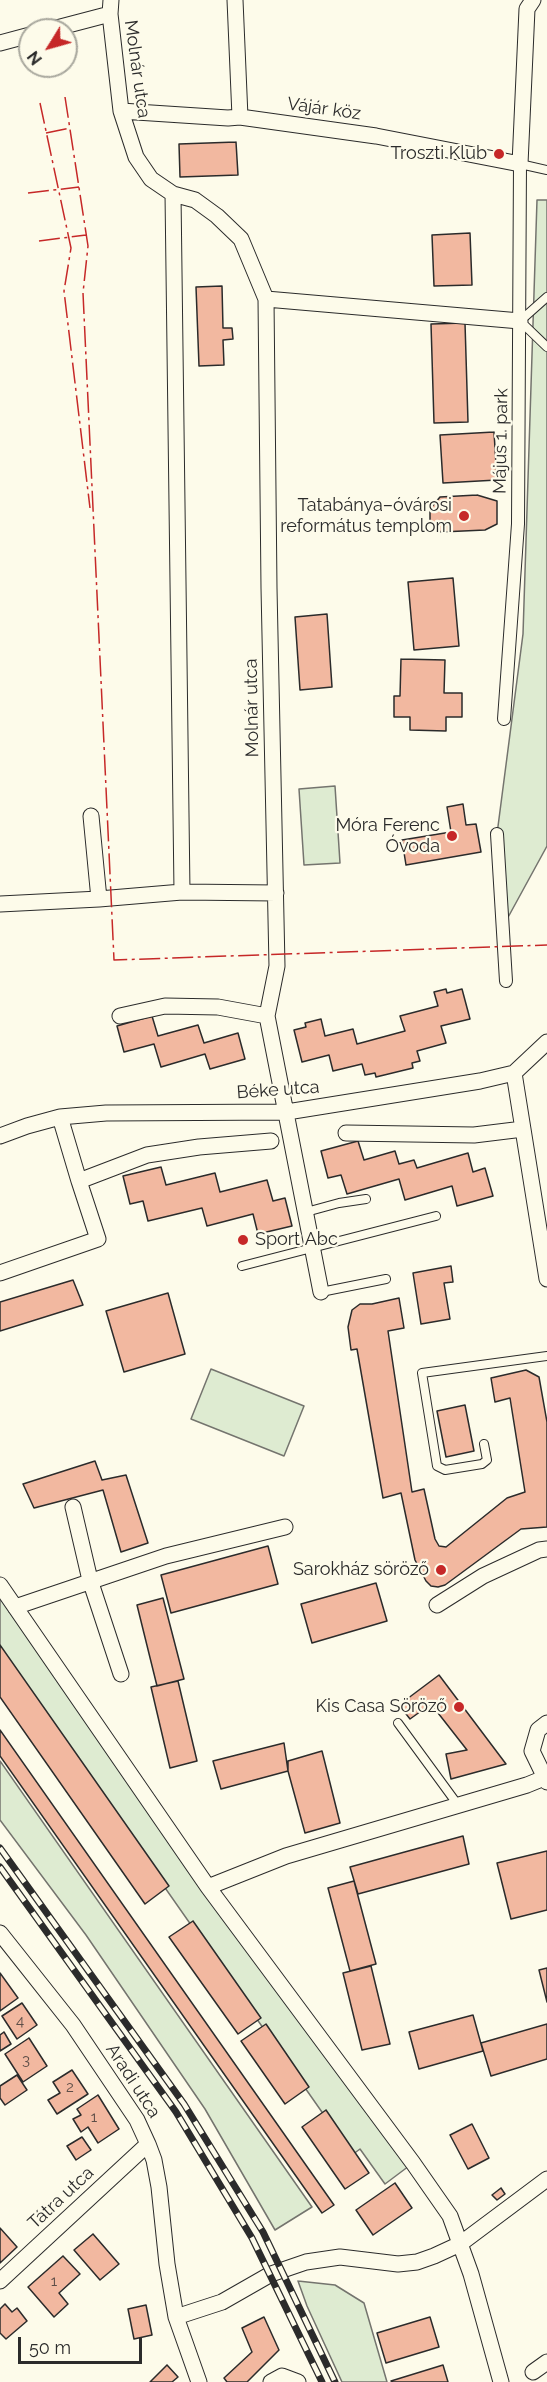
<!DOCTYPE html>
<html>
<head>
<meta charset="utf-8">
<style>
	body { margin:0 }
	#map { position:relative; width:547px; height:2382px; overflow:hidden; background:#fdfbea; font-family:Raleway,sans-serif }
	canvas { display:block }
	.north { position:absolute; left:18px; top:18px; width:60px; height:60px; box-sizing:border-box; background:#fdfbea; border:2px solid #a9a89e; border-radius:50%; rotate:233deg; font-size:16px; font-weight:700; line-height:24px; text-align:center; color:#2b2b2b }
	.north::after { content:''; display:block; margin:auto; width:21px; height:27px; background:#c62828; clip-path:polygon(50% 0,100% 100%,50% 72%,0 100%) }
	.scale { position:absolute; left:18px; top:2337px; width:124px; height:27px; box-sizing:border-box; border:3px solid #2b2b2b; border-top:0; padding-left:8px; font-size:18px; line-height:21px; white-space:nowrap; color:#2b2b2b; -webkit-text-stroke:4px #fdfbea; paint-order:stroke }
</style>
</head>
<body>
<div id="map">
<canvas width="547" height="2382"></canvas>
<div class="north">N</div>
<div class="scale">50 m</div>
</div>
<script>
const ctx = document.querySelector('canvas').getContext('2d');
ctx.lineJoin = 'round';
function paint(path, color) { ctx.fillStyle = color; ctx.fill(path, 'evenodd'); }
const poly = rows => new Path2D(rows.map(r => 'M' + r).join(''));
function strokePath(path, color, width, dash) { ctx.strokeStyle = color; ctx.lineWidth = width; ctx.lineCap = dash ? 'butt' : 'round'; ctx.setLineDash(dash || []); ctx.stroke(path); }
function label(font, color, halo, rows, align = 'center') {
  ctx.font = font + ' Raleway,sans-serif'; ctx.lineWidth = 4.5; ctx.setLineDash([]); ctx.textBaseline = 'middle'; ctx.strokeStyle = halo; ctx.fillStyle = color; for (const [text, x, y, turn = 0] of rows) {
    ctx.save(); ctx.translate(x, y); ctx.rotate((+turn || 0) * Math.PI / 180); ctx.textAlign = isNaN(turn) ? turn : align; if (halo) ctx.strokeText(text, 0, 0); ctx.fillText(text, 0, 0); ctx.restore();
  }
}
const green = poly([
	[537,200,547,200,547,846,500,932,497,834,523,634,537,200],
	[335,786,340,863,304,865,299,789,335,786],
	[211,1369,304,1406,284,1456,191,1419,211,1369],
	[0,1582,413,2163,385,2184,360,2149,352,2155,0,1652,0,1582],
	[0,1761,312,2207,275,2230,205,2109,86,1935,0,1820,0,1761],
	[298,2281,335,2285,364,2303,387,2382,342,2382,307,2306,298,2281]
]);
paint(green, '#deebd1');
strokePath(green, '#74746e', 1.5);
const building = poly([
	[236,142,238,175,180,177,179,144,236,142],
	[470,233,472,285,434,286,432,235,470,233],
	[222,286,223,328,232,328,233,339,223,340,224,365,199,366,196,287,222,286],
	[465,323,468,422,434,423,431,324,465,323],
	[494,432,497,480,443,483,440,435,494,432],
	[477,495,497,501,497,524,485,530,441,532,430,523,430,509,440,497,477,495],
	[453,578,459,646,414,650,408,582,453,578],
	[327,614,332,687,300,690,295,617,327,614],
	[401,659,445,660,444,693,462,693,462,717,446,717,446,731,410,730,410,717,394,717,394,696,400,696,401,659],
	[463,804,466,825,476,824,481,852,406,865,402,840,451,832,447,807,463,804],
	[446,989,447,993,462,989,470,1019,441,1026,446,1043,417,1051,420,1061,412,1063,413,1068,376,1077,375,1073,365,1075,362,1064,333,1071,329,1055,302,1062,294,1030,306,1027,305,1023,321,1019,325,1036,353,1029,357,1044,405,1031,400,1016,438,1006,434,992,446,989],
	[152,1016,158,1036,198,1025,204,1043,238,1033,245,1059,210,1069,205,1054,161,1067,154,1044,124,1052,117,1026,152,1016],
	[358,1141,364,1160,395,1151,399,1164,414,1160,417,1168,468,1153,473,1172,485,1168,493,1196,457,1206,452,1186,405,1200,399,1179,347,1194,341,1175,328,1178,321,1151,358,1141],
	[161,1167,166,1185,215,1173,220,1192,267,1180,273,1201,285,1198,292,1226,258,1234,253,1214,207,1226,202,1208,148,1221,143,1201,130,1204,123,1176,161,1167],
	[451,1266,453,1282,444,1283,450,1319,421,1324,413,1273,451,1266],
	[73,1280,83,1305,0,1331,0,1302,73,1280],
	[168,1293,185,1354,124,1372,106,1311,168,1293],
	[399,1298,404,1328,388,1331,412,1492,424,1489,435,1539,439,1546,446,1547,507,1498,525,1492,510,1398,495,1402,491,1378,526,1370,539,1377,547,1422,547,1527,521,1529,445,1585,438,1587,431,1586,426,1581,415,1560,401,1493,383,1498,357,1349,351,1350,348,1327,352,1310,360,1304,372,1304,399,1298],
	[465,1405,474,1451,446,1457,437,1411,465,1405],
	[95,1461,102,1480,126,1475,148,1543,121,1552,103,1490,34,1508,23,1484,95,1461],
	[268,1546,278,1584,171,1613,161,1575,268,1546],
	[376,1583,387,1621,312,1643,301,1604,376,1583],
	[163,1598,184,1679,157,1686,137,1605,163,1598],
	[0,1645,169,1886,145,1904,0,1697,0,1645],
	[439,1675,506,1764,451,1779,446,1754,467,1750,431,1704,410,1719,399,1705,439,1675],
	[178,1681,197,1761,170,1768,151,1687,178,1681],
	[0,1730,334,2205,322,2213,0,1756,0,1730],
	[284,1743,288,1771,221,1789,213,1761,284,1743],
	[322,1751,340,1823,305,1833,288,1771,288,1761,322,1751],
	[463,1836,469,1864,358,1894,350,1867,463,1836],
	[547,1851,547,1910,511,1919,497,1863,547,1851],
	[354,1881,376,1964,350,1971,328,1888,354,1881],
	[193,1921,261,2018,238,2034,169,1937,193,1921],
	[371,1966,390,2044,362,2050,343,1973,371,1966],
	[547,1968,547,2002,539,1970,547,1968],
	[0,1973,18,1998,0,2011,0,1973],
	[22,2003,37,2025,17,2039,2,2016,22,2003],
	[473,2015,483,2051,419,2069,409,2032,473,2015],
	[266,2024,309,2087,285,2104,241,2041,266,2024],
	[547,2024,547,2059,491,2076,481,2043,547,2024],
	[4,2032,11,2044,0,2051,0,2035,4,2032],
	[29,2038,47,2066,23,2082,5,2054,29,2038],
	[72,2070,88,2094,57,2114,48,2100,60,2093,53,2082,72,2070],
	[17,2075,27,2090,5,2105,0,2098,0,2086,17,2075],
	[98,2095,119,2129,98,2143,88,2127,81,2132,73,2119,81,2115,77,2109,98,2095],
	[326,2110,369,2173,345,2189,302,2127,326,2110],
	[472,2124,489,2158,468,2169,450,2135,472,2124],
	[82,2137,91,2150,76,2160,67,2146,82,2137],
	[395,2183,412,2208,373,2235,356,2210,395,2183],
	[501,2188,505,2194,497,2200,492,2195,501,2188],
	[0,2228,17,2247,0,2263,0,2228],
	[93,2234,119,2264,100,2280,74,2250,93,2234],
	[63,2256,80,2274,59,2293,68,2304,54,2317,28,2287,63,2256],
	[5,2304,12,2312,17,2308,27,2321,6,2339,0,2333,0,2309,5,2304],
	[146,2305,152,2335,134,2339,128,2309,146,2305],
	[264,2317,279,2350,247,2382,227,2382,224,2378,252,2352,242,2328,264,2317],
	[430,2317,439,2347,386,2363,377,2333,430,2317],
	[167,2365,178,2377,172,2382,150,2382,167,2365],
	[443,2365,448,2382,392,2382,391,2381,443,2365]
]);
paint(building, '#f2b8a0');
strokePath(building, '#2b2b2b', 1.5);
const service = poly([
	[520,164,547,170],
	[547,297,520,321,547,347],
	[306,1212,339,1203,366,1199],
	[242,1266,436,1216],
	[321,1292,386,1279],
	[484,1444,487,1460,482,1464,445,1470,437,1466,422,1373,547,1356],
	[398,1723,458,1805]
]);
const pedestrian = poly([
	[504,719,518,524,520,164],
	[497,834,506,981]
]);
const minor = poly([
	[111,0,110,14,121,111,136,157,151,179,173,194,195,200,217,216,241,239,266,299,269,588,277,966,267,1016,321,1292],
	[235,0,240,117],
	[49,30,110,14],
	[0,43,30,35],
	[121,111,228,118,240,117,376,136,520,164,527,9,533,0],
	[173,194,182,892],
	[266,299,520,321],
	[91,816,99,899],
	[0,904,99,899,182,892,276,893],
	[120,1016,165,1006,218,1007,267,1016],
	[514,1073,547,1279],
	[60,1117,79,1181,147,1155,199,1147,271,1141],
	[346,1133,474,1135,523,1129],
	[0,1136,27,1126,60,1117,106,1113,287,1112,480,1081,514,1073,547,1042],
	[0,1273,98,1239,79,1181],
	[73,1507,90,1580,121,1674],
	[0,1585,208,1887,413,2163,450,2216,471,2274,501,2382],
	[437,1605,483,1576,539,1550,547,1549],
	[15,1607,166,1556,285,1527],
	[547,1723,538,1730,532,1751,547,1782],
	[208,1887,286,1856,527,1785,544,1778],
	[0,1933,73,2025,137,2120,148,2144,154,2160,159,2187,167,2264,176,2317,199,2382],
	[0,2281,148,2144],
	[176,2317,222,2302,271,2274,306,2262,340,2257,398,2264,417,2262,434,2256,460,2244,547,2179],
	[533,2372,547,2362],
	[271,2382,282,2376,298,2382]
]);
strokePath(service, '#2b2b2b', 10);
strokePath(pedestrian, '#2b2b2b', 14);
strokePath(minor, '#2b2b2b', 17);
strokePath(service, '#fdfbea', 8);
strokePath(pedestrian, '#fdfbea', 12);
strokePath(minor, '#fdfbea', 15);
const rail = poly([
	[0,1848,184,2104,263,2232,335,2382],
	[0,1867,176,2112,252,2238,322,2382]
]);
strokePath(rail, '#2b2b2b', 7);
strokePath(rail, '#fdfbea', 4.5, [14]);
strokePath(poly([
	[65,97,88,246,83,293,114,960,547,945],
	[40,103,71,248,64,291,90,508],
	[46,133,70,128],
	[28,193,79,187],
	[39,241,86,235]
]), '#c62828', 1.5, [21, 4.5, 3, 4.5]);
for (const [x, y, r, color] of [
	[499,154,6,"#c62828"],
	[464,516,6,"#c62828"],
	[452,836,6,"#c62828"],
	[243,1240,6,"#c62828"],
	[441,1570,6,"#c62828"],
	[459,1707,6,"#c62828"]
]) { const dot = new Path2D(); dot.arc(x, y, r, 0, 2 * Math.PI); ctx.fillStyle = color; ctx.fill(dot); strokePath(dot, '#fdfbea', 2); }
label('15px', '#5d4e48', null, [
	["4",20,2021],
	["3",26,2060],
	["2",70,2087],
	["1",94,2117],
	["1",54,2281]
]);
label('18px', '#2b2b2b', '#fdfbea', [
	["Molnár utca",137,69,82],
	["Vájár köz",324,109,8],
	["Május 1. park",501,441,-89],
	["Molnár utca",252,708,-91],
	["Béke utca",278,1090,-4],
	["Aradi utca",133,2081,57],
	["Tátra utca",61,2198,-43]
]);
label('18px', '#2b2b2b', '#fdfbea', [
	["Troszti Klub",487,154],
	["Tatabánya–óvárosi",452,506],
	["református templom",452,527],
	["Móra Ferenc",440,826],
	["Óvoda",440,847],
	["Sport Abc",255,1240,"left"],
	["Sarokház söröző",429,1570],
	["Kis Casa Söröző",447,1707]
], 'right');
</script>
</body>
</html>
